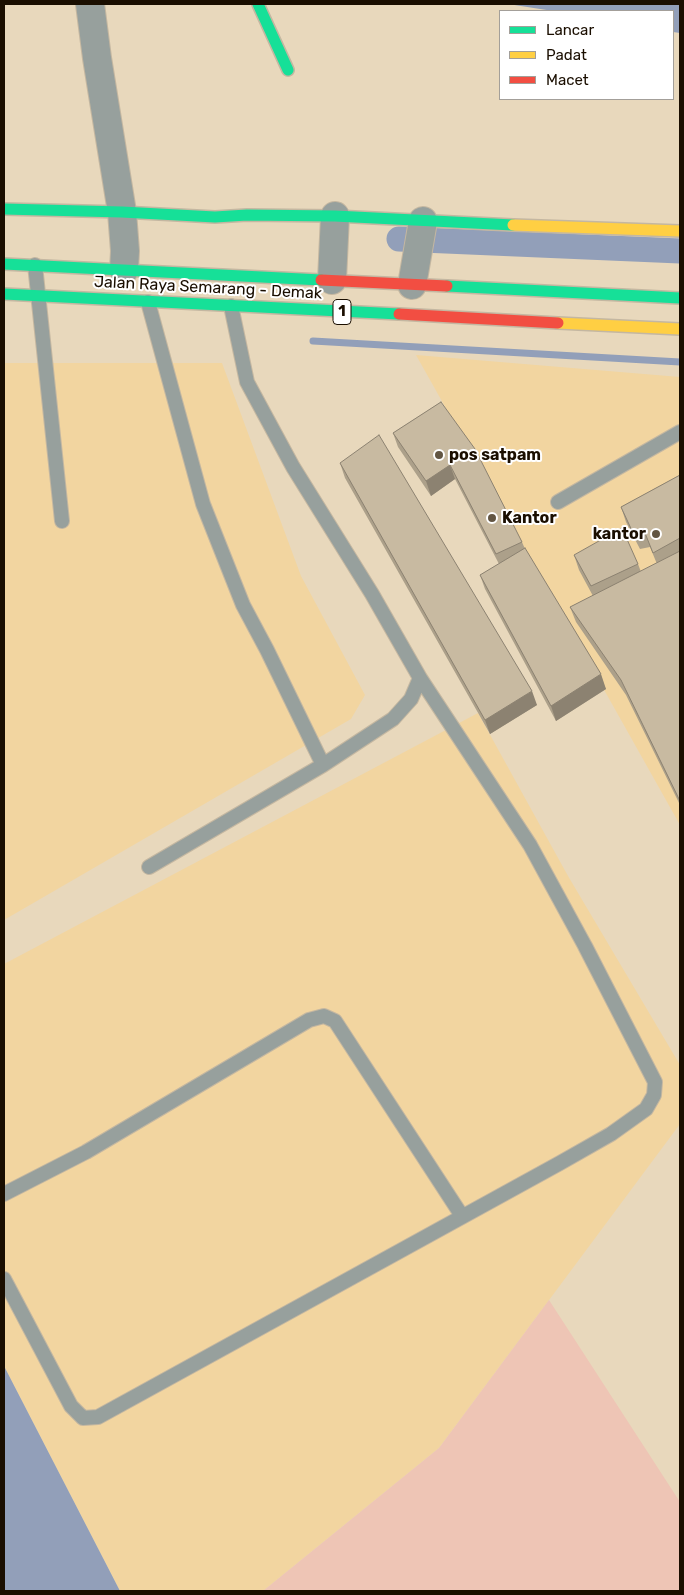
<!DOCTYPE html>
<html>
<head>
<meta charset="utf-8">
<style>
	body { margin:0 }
	#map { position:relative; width:684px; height:1595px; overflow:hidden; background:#e8d8bc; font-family:Rubik,sans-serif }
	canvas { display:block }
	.frame { position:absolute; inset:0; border:5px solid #1a0e00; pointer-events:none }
	.legend { position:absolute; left:499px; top:10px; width:175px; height:90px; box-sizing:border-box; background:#fff; border:1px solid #a39f99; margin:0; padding:6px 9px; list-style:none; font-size:15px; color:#1a0e00 }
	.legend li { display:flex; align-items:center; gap:10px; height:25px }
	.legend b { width:25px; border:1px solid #a39f99 }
</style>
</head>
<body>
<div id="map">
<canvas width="684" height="1595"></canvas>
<div class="frame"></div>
<ul class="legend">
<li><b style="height:6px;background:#16e098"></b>Lancar</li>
<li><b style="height:6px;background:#ffcf43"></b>Padat</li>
<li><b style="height:6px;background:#f24e42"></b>Macet</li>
</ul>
</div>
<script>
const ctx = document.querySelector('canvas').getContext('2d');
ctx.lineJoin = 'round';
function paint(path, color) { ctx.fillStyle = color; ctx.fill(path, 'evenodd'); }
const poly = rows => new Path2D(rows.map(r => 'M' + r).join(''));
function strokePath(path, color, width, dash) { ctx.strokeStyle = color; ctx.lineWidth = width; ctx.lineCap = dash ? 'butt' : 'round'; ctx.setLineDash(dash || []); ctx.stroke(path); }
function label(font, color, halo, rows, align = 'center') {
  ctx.font = font + ' Rubik,sans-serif'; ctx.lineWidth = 4; ctx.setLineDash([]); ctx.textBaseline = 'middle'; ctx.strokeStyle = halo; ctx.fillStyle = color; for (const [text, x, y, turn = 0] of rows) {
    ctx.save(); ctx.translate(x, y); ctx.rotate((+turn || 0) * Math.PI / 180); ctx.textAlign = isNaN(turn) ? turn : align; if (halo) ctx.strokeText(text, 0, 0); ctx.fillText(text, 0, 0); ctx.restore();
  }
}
paint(poly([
	[416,355,680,377,680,825],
	[4,363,222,363,301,576,365,695,351,719,4,920],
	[478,713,568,876,680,1065,680,1124,439,1448,263,1591,120,1591,4,1366,4,964]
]), '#f2d5a0');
paint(poly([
	[549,1300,680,1502,680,1591,263,1591,439,1448]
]), '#eec5b5');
paint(poly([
	[508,4,680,4,680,33,673,32,673,11,553,11],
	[4,1366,120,1591,4,1591]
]), '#929fb9');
strokePath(poly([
	[313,341,680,362]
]), '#929fb9', 7);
strokePath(poly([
	[399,239,680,251]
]), '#929fb9', 25);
const lane = poly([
	[35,265,62,521],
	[148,302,203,504,243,605,267,650,323,765],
	[558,502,680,432],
	[149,867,323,765,393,719,411,699,420,678,372,594,293,467,247,382,231,306],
	[4,1194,86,1152,309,1020,324,1016,335,1021,462,1216],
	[4,1279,71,1406,83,1418,98,1417,560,1163,611,1134,646,1109,654,1095,655,1082,585,946,530,845,420,678]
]);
const street = poly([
	[90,4,97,58,122,212,125,251,124,270],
	[332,280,335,216],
	[412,285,423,221]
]);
const fast = poly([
	[258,4,288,70],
	[4,209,122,212,215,217,247,215,335,216,513,225],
	[4,264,321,280],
	[447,286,680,298],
	[4,294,399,314]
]);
const slow = poly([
	[513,225,680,231],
	[558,323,680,329]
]);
const jam = poly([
	[321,280,447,286],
	[399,314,558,323]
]);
strokePath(lane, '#c4b7a1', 16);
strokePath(street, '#c4b7a1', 30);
strokePath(fast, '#c4b7a1', 14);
strokePath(slow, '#c4b7a1', 14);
strokePath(jam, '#c4b7a1', 14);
strokePath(lane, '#97a09d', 14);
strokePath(street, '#97a09d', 28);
strokePath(fast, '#16e098', 11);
strokePath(slow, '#ffcf43', 11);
strokePath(jam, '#f24e42', 11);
paint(poly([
	[441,402,522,542,525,549,606,689,556,721,485,589,480,575,499,564,455,479,431,496,398,447,393,433],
	[340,463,537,705,490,734,345,478],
	[680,475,680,805,626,695,576,622,570,607,593,596,579,570,574,555,638,564,641,572,657,564,650,547,640,549,626,522,621,507]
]), '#aca08a');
paint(poly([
	[450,465,455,479,431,496,426,481],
	[601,674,606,689,556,721,551,706],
	[532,691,537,705,490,734,485,720]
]), '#8c8271');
const building = poly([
	[441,402,475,449,522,542,496,554,450,465,426,481,393,433,441,402],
	[379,435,532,691,485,720,340,463,379,435],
	[680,475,680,538,653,553,645,533,634,535,621,507,680,475],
	[622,528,638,564,591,586,574,555,622,528],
	[525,548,601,674,551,706,480,575,525,548],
	[680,551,680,801,621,680,570,607,680,551]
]);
paint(building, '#c8baa1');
strokePath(building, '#8c8271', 1);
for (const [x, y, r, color] of [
	[439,455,5,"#625542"],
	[492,518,5,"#625542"],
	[656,534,5,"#625542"]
]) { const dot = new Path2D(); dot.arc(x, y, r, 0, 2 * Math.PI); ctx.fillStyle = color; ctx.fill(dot); strokePath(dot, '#fff', 2); }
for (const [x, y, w] of [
	[342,312,18]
]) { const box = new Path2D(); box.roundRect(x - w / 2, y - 12.5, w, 25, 4); ctx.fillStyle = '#fff'; ctx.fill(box); strokePath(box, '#1a0e00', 1); }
label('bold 15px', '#1a0e00', null, [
	["1",342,312]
]);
label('16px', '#1a0e00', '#fff', [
	["Jalan Raya Semarang - Demak",208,288,3]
]);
label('bold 16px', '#1a0e00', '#fff', [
	["pos satpam",449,455],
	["Kantor",502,518],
	["kantor",646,534,"right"]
], 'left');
</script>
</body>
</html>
